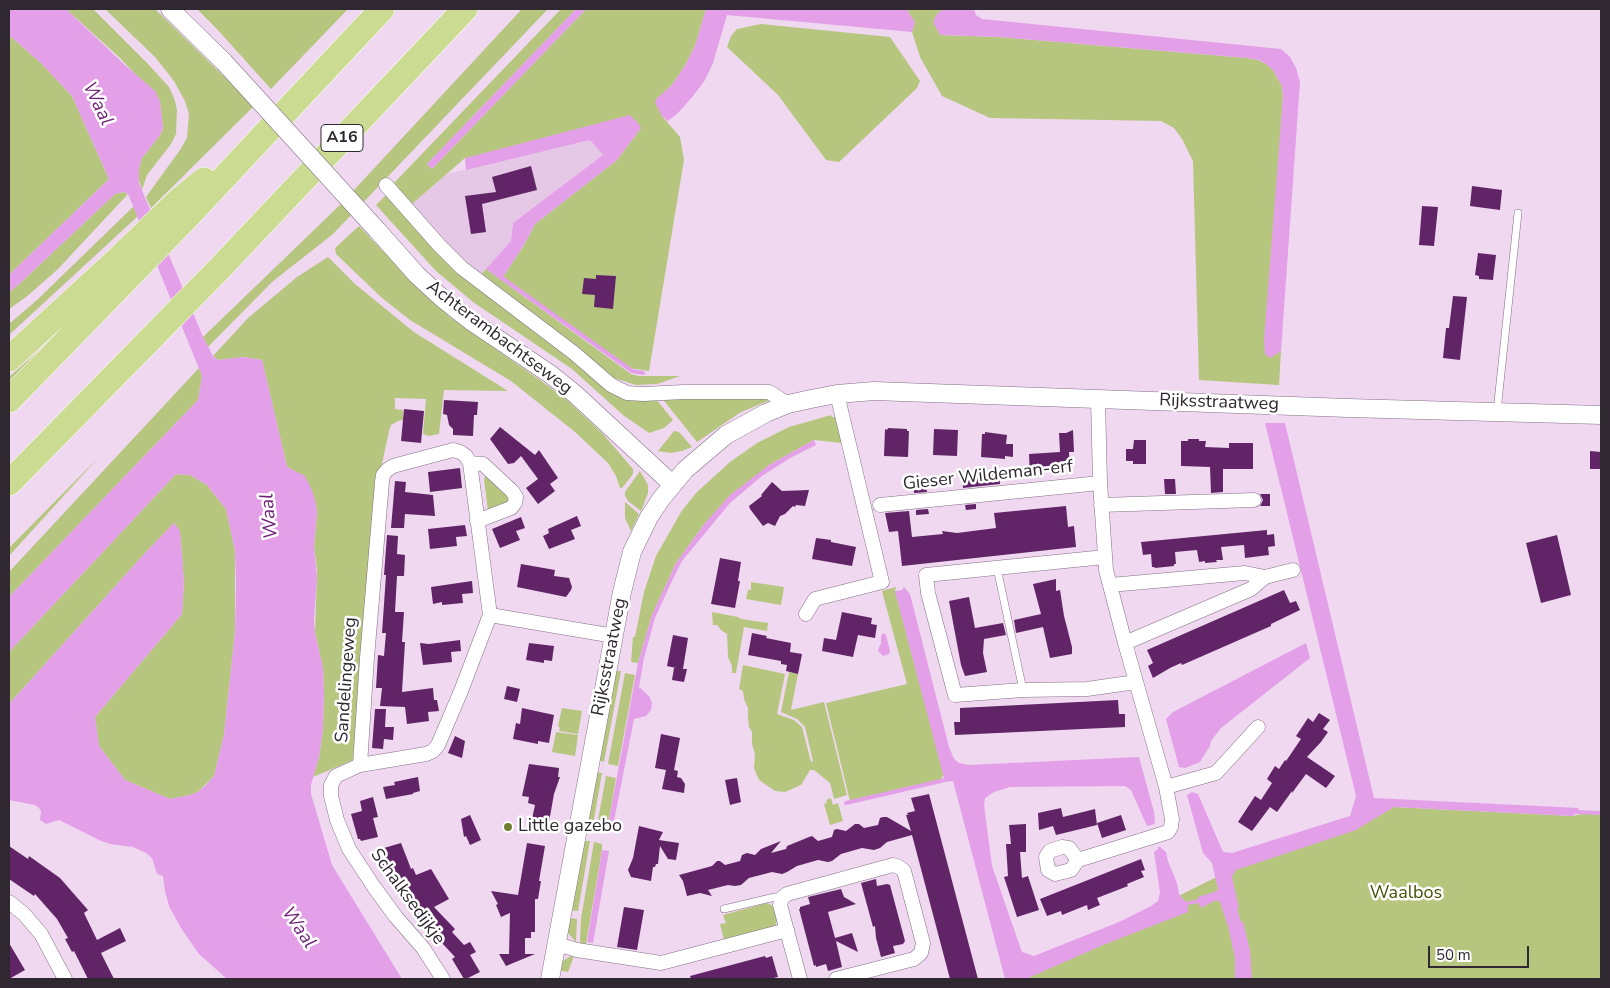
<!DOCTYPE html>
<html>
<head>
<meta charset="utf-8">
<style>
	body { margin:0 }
	#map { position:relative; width:1610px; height:988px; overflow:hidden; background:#efd8f0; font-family:"Nunito Sans",sans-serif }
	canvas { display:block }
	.frame { position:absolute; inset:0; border:10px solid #302831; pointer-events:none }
	.scale { position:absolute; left:1428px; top:946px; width:101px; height:22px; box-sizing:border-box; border:2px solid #302831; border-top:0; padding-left:6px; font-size:15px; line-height:18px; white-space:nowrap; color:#302831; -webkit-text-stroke:4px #fff; paint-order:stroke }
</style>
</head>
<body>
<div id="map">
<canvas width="1610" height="988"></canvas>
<div class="frame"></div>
<div class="scale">50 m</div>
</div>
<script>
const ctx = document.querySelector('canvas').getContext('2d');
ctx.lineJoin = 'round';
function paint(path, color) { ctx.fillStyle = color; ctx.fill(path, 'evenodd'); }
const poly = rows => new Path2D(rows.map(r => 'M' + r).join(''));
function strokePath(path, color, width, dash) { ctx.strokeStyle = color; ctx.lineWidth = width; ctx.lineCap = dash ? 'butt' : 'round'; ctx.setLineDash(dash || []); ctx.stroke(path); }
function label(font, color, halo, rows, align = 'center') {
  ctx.font = font + ' "Nunito Sans",sans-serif'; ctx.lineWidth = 5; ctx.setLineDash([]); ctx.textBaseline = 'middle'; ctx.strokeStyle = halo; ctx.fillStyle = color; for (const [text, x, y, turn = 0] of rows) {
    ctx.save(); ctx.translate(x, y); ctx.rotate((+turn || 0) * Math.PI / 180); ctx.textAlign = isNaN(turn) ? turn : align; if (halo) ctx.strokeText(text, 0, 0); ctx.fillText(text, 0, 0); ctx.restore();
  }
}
paint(poly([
	[591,140,603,155,513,223,511,241,482,274,453,251,412,204,447,174]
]), '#e4c8e5');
paint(poly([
	[66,9,93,9,148,64,169,87,174,98,177,109,176,134,171,144,147,175,142,190,138,177,139,168,142,158,160,135,163,129,160,101,120,58],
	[105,9,155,9,254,106,151,208,146,197,180,150,187,138,189,114,185,101,174,81,155,57],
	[197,9,348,9,271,89,216,28],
	[522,9,548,9,333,234,272,282,208,347,203,337,341,204],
	[561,9,576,9,427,164,432,169,586,9,706,9,695,46,686,64,672,85,657,99,662,116,680,137,684,160,649,371,629,368,503,277,524,245,535,224,617,160,641,128,465,158,412,204,394,183],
	[886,9,944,9,937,14,940,35,999,37,1247,58,1258,60,1266,64,1273,70,1282,86,1283,96,1269,358,1281,351,1279,385,1199,380,1193,161,1182,139,1174,128,1161,121,990,118,942,96,920,57,912,32,915,22,907,10],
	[761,24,890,37,920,81,917,88,839,162,826,160,778,95,727,47,731,36,737,29],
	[9,35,41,63,72,96,109,179,9,275],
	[123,192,128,194,57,270,26,297,9,309,9,292,17,286,115,194],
	[389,192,455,266,623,394,655,398,673,420,664,428,649,433,623,415,572,369,473,302,436,271,376,205],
	[134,206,138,216,9,335,9,324,37,300],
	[359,226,417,287,451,318,540,380,568,401,602,433,633,469,633,474,622,488,620,488,616,476,608,463,575,432,511,381,410,320,382,298,336,254,335,248],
	[328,257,355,284,414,332,508,391,444,390,439,434,429,436,423,434,426,399,395,398,395,409,403,410,403,420,398,421,391,425,389,431,374,501,353,760,313,777,319,757,323,729,324,693,323,668,315,633,317,571,314,546,317,512,316,504,293,470,287,467,262,360,243,357,218,360,213,356,248,318,297,277],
	[486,269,631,374,639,376,680,376,657,384,636,385,614,378,482,274],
	[43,347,43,348,9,383,9,377],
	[199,368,202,376,198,400,9,597,9,572],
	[771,396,768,401,741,412,697,442,661,397],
	[831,415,832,417,835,417,842,443,814,440,769,465,705,523,676,563,652,615,638,663,631,662,633,637,635,637,644,592,656,556,681,512,696,493,730,462,757,443,789,427],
	[674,431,679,432,692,447,682,451,670,453,658,451],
	[98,458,9,556,9,548],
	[640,471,648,485,648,493,641,511,628,501,625,496,625,492],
	[176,474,190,475,207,485,226,509,235,551,235,632,224,735,214,776,198,792,190,795,170,799,125,780,99,746,95,717,182,614,184,582,180,532,174,523,146,552,9,704,9,652],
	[486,475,489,475,512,502,488,511,484,479],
	[625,502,639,514,631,531,625,518],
	[751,582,784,587,781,605,746,599,748,590,751,590],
	[896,587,895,591,944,775,940,780,850,801,826,703,907,684,882,591],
	[712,612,738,617,741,619,768,623,767,631,744,627,736,673,732,673,732,666,728,657,727,634,721,630,717,625,713,625],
	[743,665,785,674,777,714,794,720,802,727,811,762,813,761,805,727,797,719,781,712,789,672,798,674,791,710,824,702,847,795,834,799,830,783,814,770,810,770,801,785,785,792,775,791,759,780,754,768,755,754,752,744,752,732,749,727,748,717,748,708,744,699,743,691,739,689],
	[615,671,621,671,604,762,598,760],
	[625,673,635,675,618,766,608,764],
	[562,708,582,711,578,734,559,731,560,728,558,726],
	[556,732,578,735,575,756,552,752],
	[596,772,602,773,592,830,586,829],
	[606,776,616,778,608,825,610,825,608,833,596,831],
	[831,798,833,805,838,803,843,821,830,825,824,804,827,803,826,800],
	[1394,807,1573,816,1585,813,1601,814,1601,979,1010,979,1235,868],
	[583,841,590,841,578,911,570,910],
	[594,842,602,844,602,850,586,944,580,943,581,919],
	[767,903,775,907,778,918,775,926,724,940,720,924,726,923,723,915],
	[569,918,577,919,576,942,568,933,567,929],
	[574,956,568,972,559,970,561,962,569,957]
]), '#b6c67e');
paint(poly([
	[9,9,66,9,125,65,155,91,160,101,163,128,160,135,142,158,139,168,139,183,203,337,213,356,218,360,243,357,262,360,287,467,305,476,312,490,316,504,317,512,314,546,317,578,314,619,315,633,323,668,324,693,323,729,319,757,311,785,311,794,332,865,402,979,227,979,199,954,181,928,169,906,165,891,163,876,157,874,152,858,146,853,133,847,110,844,99,840,59,820,46,824,40,820,41,811,39,808,35,805,9,800,9,704,146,552,174,523,180,531,184,582,182,614,95,717,99,746,125,780,170,799,190,795,198,792,205,786,214,776,224,735,235,632,236,583,235,551,226,509,207,485,190,475,176,474,9,652,9,597,198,400,202,376,128,194,123,192,115,194,17,286,9,292,9,275,109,179,72,96,41,63,9,35],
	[576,9,586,9,432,169,427,164],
	[706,9,886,9,907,10,915,22,912,32,727,15,713,63,705,80,693,96,678,113,668,121,662,116,655,103,656,99,672,85,686,64,695,46],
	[944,9,974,9,976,15,982,19,1281,49,1290,57,1296,68,1300,82,1281,351,1270,358,1265,354,1264,340,1283,96,1282,86,1273,70,1266,64,1259,60,1247,58,999,37,940,35,933,22,937,14],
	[630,115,637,122,641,128,617,160,535,224,524,245,501,280,486,269,511,241,513,223,603,155,590,140,466,170,465,158],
	[1265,423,1285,423,1374,798,1579,808,1577,812,1573,816,1394,807,1356,830,1236,870,1232,877,1239,908,1237,909,1241,922,1243,922,1250,950,1252,979,1235,979,1235,958,1228,926,1220,902,1216,900,1201,908,1198,903,1188,905,1188,912,1103,945,1026,979,1005,979,953,781,945,782,895,591,902,590,904,587,910,594,949,747,954,759,959,763,969,765,1139,757,1154,812,1155,823,1152,825,1147,826,1131,790,1125,786,1010,787,994,792,985,798,984,805,992,866,1022,952,1034,956,1119,922,1151,906,1158,901,1160,892,1154,852,1158,849,1158,847,1160,847,1166,852,1168,861,1177,883,1179,894,1183,899,1187,902,1198,899,1198,897,1214,892,1218,890,1212,863,1203,853,1187,795,1192,792,1198,794,1223,852,1232,853,1350,816,1356,796],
	[814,440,816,445,790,458,762,476,730,503,682,561,671,583,655,618,644,658,639,687,649,696,652,703,651,710,646,716,634,719,613,826,608,825,638,663,652,615,676,563,705,523,730,495,769,465],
	[884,633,886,635,890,651,889,654,883,656,878,651,879,647,881,644,881,635],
	[1306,643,1310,658,1221,728,1211,741,1210,746,1200,762,1185,768,1179,767,1166,719,1173,712],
	[602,850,609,851,593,943,587,942]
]), '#e3a0e9');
strokePath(poly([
	[502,278,632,371,643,373],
	[846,803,945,780],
	[1577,812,1601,813]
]), '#e3a0e9', 4);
paint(poly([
	[531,166,537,190,482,204,486,232,471,234,465,196,496,192,492,177],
	[1472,186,1502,190,1500,210,1470,206],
	[1422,206,1438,207,1434,246,1419,245],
	[1478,253,1496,255,1493,280,1479,279,1479,276,1475,275],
	[596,275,616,276,613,309,594,307,595,295,582,294,584,278,596,279],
	[1453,296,1467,297,1460,360,1443,358,1446,328,1449,328],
	[444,400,478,402,477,415,474,415,473,436,453,435,453,429,449,425,447,415,443,414],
	[404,409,424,411,421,443,401,441],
	[500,427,535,455,539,450,558,478,550,484,555,491,538,504,526,488,538,479,521,456,514,463,508,464,490,439],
	[888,428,907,429,907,431,909,431,908,457,884,456,885,429,887,430],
	[934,429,958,430,957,456,933,455],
	[1073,430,1074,452,1062,452,1069,452,1070,467,1040,469,1040,477,1030,477,1029,454,1060,452,1059,433,1066,433],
	[985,432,1007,435,1006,444,1013,444,1013,457,1005,456,1005,459,981,457,982,434,985,434],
	[1188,439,1199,439,1199,441,1206,441,1205,447,1229,448,1229,443,1253,443,1253,469,1223,469,1223,492,1211,493,1210,467,1181,466,1181,441,1188,441],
	[1134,440,1146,440,1146,464,1133,464,1133,461,1126,461,1126,449,1133,449],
	[1590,451,1601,452,1601,469,1590,469],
	[460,468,462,488,430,492,428,472],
	[999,471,1000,484,963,488,962,475],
	[925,479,927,492,914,493,913,480],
	[1164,479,1175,479,1176,494,1165,494],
	[395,481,406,482,405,492,433,495,435,516,405,514,404,528,391,528],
	[772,482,782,491,809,490,805,506,796,505,795,507,793,506,785,514,780,516,775,526,768,523,763,526,750,509,749,506,762,496,761,495],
	[1260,494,1270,494,1270,506,1260,506,1263,500],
	[976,504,976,509,966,510,965,505],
	[1066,506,1068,527,1074,526,1076,547,902,566,898,531,889,532,885,513,909,511,912,537,943,534,942,531,957,533,996,528,994,513],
	[928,509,929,514,916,515,916,510],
	[577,516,581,526,571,530,575,539,549,549,543,536,549,533,548,529],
	[521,517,525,528,516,531,520,540,500,548,492,529],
	[465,525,467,536,456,537,457,546,430,549,428,529],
	[1267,530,1267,535,1274,534,1275,546,1268,547,1269,555,1245,558,1244,545,1221,547,1223,560,1216,560,1217,562,1205,563,1205,561,1199,562,1197,550,1175,552,1176,564,1174,564,1174,566,1155,568,1154,567,1152,567,1151,554,1143,555,1141,542],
	[387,535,398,536,397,554,405,555,404,576,397,576,395,612,404,612,402,642,405,642,402,692,433,688,434,700,437,700,439,711,428,712,429,721,407,724,405,707,380,706,382,688,376,688,378,655,384,656,386,633,382,633,386,575,384,575],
	[1557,535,1571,595,1541,603,1526,543],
	[816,538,831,540,831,542,856,547,852,566,812,559],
	[720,558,741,562,738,581,740,581,735,608,711,604],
	[521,564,555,570,554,576,569,578,572,587,571,590,566,597,517,587],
	[1056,579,1056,591,1060,590,1064,616,1072,647,1072,654,1050,658,1043,627,1016,633,1014,620,1041,614,1033,584],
	[472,581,473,593,462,594,463,603,442,605,442,602,433,604,431,587],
	[1284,590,1290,603,1296,601,1300,610,1271,624,1271,626,1182,665,1181,663,1170,668,1153,678,1148,666,1153,663,1147,650],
	[969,597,975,628,1003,623,1006,635,984,639,983,653,987,672,965,676,961,665,949,601],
	[842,612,872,618,871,624,877,625,875,638,858,635,853,657,822,651,824,638,836,640],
	[752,633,767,636,766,638,791,643,790,652,802,654,798,674,786,671,787,665,781,664,781,661,748,655],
	[673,635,688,638,683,669,687,669,684,682,672,680,674,668,676,668,667,666],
	[460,640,461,651,451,652,452,662,423,665,420,643,429,644],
	[529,643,554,646,552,661,544,660,544,663,526,660],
	[507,686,520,689,517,702,504,699],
	[1118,700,1119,714,1125,714,1125,727,955,735,954,722,960,722,960,708],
	[522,708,554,715,549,743,538,741,538,744,513,739,516,723,520,724],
	[375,709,386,709,385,727,394,727,393,740,384,739,383,749,372,748],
	[1319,713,1330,720,1323,729,1328,732,1321,742,1307,757,1335,776,1326,788,1306,774,1292,793,1292,791,1277,812,1270,807,1252,831,1238,822,1255,796,1261,800,1272,783,1267,779,1275,766,1279,769,1285,760,1286,761,1301,739,1296,736,1308,718,1313,722],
	[661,734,680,738,674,770,678,771,677,777,681,778,685,784,684,793,662,789,666,770,655,768],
	[455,736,465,741,462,758,448,753],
	[529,764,559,768,558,777,560,777,554,794,549,822,532,819,535,805,528,803,529,797,522,796],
	[418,777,420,791,413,793,413,794,386,799,383,787,395,785,394,782],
	[737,778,741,802,730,805,725,780],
	[929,794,978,979,950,979,912,835,887,842,880,848,874,850,862,848,841,854,832,861,828,862,818,860,797,866,787,872,782,874,772,872,749,878,741,885,735,886,728,885,708,890,712,896,700,893,687,896,683,881,679,875,712,866,717,861,720,861,725,865,740,861,742,855,747,853,755,855,761,849,781,841,771,853,786,849,787,846,809,837,812,836,818,841,832,837,834,830,837,829,846,831,855,824,859,824,864,828,878,825,880,818,883,817,887,817,911,831,906,815,908,815,907,813,915,811,911,798],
	[373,797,378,817,373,818,378,837,361,841,360,839,358,839,351,814,362,811,360,801],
	[1061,808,1063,817,1095,809,1097,825,1056,835,1053,826,1039,830,1038,813],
	[470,815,481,840,470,845,466,836,464,837,461,819],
	[1121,815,1126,830,1102,838,1097,823],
	[1026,824,1026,852,1020,852,1022,878,1028,876,1039,910,1017,917,1004,877,1008,876,1006,844,1011,844,1009,825],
	[639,826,663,832,659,840,679,843,676,860,668,859,660,846,658,864,656,864,655,867,653,867,651,881,631,877,628,870,633,858],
	[401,843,408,861,411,869,413,868,416,875,431,869,449,899,434,907,455,929,452,932,464,945,470,942,476,952,470,955,480,972,466,979,464,979,452,959,455,957,416,915,410,906,413,904,396,876,388,879,377,850],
	[527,843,545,846,539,881,541,881,538,899,535,899,535,932,531,932,531,938,525,938,525,954,535,954,506,966,499,954,509,954,510,913,501,917,496,905,498,904,491,891,518,895],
	[9,846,28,859,29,856,60,878,88,910,84,913,97,940,120,928,126,941,101,953,114,979,88,979,74,951,72,952,65,939,68,938,57,919,35,894,34,896,9,879],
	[1141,859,1145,870,1141,871,1144,877,1127,884,1128,886,1097,898,1100,905,1088,910,1087,905,1062,915,1061,911,1047,916,1040,899],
	[876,879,877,886,887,884,890,885,905,941,903,944,893,946,895,953,881,957,876,938,875,926,873,927,861,883],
	[841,889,844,897,856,904,828,912,835,938,852,933,858,952,836,941,842,967,828,971,826,964,816,967,816,965,814,966,799,909,800,909,800,907,810,904,808,897],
	[624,907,644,910,637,950,617,947],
	[9,943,25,970,9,979],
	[765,956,766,958,772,956,778,977,768,979,691,979,690,976]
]), '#612567');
const service = poly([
	[1497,411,1518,213],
	[997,568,1023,690],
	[724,909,775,897,782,898]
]);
const minor = poly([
	[386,185,439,245,462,268,574,353,611,385,627,393,643,394,684,392,769,392,788,404],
	[470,463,483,464,512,491,516,497,515,503,511,508,477,521],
	[880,505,1100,483],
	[1101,505,1254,500],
	[1105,557,926,575,928,593,955,695,1023,690,1087,689,1136,682],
	[1110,585,1245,573,1265,577,1293,570],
	[806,614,815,599,882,582,837,394],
	[490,615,470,463,466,456,460,452,453,450,393,466,387,470,383,475,382,482,367,658,360,765,426,754,433,751,438,745,461,691,490,615,614,636],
	[1125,643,1251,589,1265,577],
	[360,765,336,776,331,785,331,796,337,820,349,849,374,887,396,917,423,948,443,979],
	[1166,787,1216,773,1258,727],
	[1078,860,1069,848,1062,847,1050,851,1046,857,1048,870,1055,874,1071,870,1078,860,1168,832,1171,827,1172,819,1166,787,1125,643,1106,570,1100,483,1098,399],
	[9,902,24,914,41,934,65,979],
	[557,944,577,950,661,963,787,930],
	[800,979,780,905,782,898,787,894,893,865,899,867,904,871,923,943,921,953,914,959,836,979]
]);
const tertiary = poly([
	[170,9,224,62],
	[377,230,417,275,443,299,471,321,550,374,575,394,672,484],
	[550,979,622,592,632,552,649,517,661,499,685,470,726,435,766,413,788,404,811,399,837,394,874,391,1348,408,1601,415]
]);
const motorway = poly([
	[9,359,118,259,177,202,204,180],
	[9,400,189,215,382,9],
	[9,483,220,268,465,9]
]);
strokePath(service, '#847086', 8);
strokePath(minor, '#847086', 15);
strokePath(tertiary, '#847086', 19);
strokePath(motorway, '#fff', 26);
strokePath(service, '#fff', 7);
strokePath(minor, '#fff', 14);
strokePath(tertiary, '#fff', 18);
strokePath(motorway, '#cbdb91', 25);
const tertiaryBridge = poly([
	[224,62,377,230]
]);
strokePath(tertiaryBridge, '#847086', 19, []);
strokePath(tertiaryBridge, '#fff', 18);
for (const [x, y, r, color] of [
	[508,827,5,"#71802e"]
]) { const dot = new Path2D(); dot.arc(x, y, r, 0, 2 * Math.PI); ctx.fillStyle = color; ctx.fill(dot); strokePath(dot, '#fff', 2); }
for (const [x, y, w] of [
	[342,138,42]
]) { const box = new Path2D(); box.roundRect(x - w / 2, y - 13.5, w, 27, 4); ctx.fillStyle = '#fff'; ctx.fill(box); strokePath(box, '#302831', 1); }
label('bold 16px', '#302831', null, [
	["A16",342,138]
]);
label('18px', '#302831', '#fff', [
	["Achterambachtseweg",499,338,37],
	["Rijksstraatweg",1219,403,2],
	["Gieser Wildeman-erf",988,476,-6],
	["Rijksstraatweg",610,657,-79],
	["Sandelingeweg",347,680,-86],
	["Schalksedijkje",407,897,54]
]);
label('18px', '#302831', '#fff', [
	["Little gazebo",518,827]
], 'left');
label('18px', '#475208', '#fff', [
	["Waalbos",1406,894]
]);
label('italic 19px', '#722379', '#fff', [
	["Waal",97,104,64],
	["Waal",270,516,-96],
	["Waal",298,928,56]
]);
</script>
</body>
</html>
